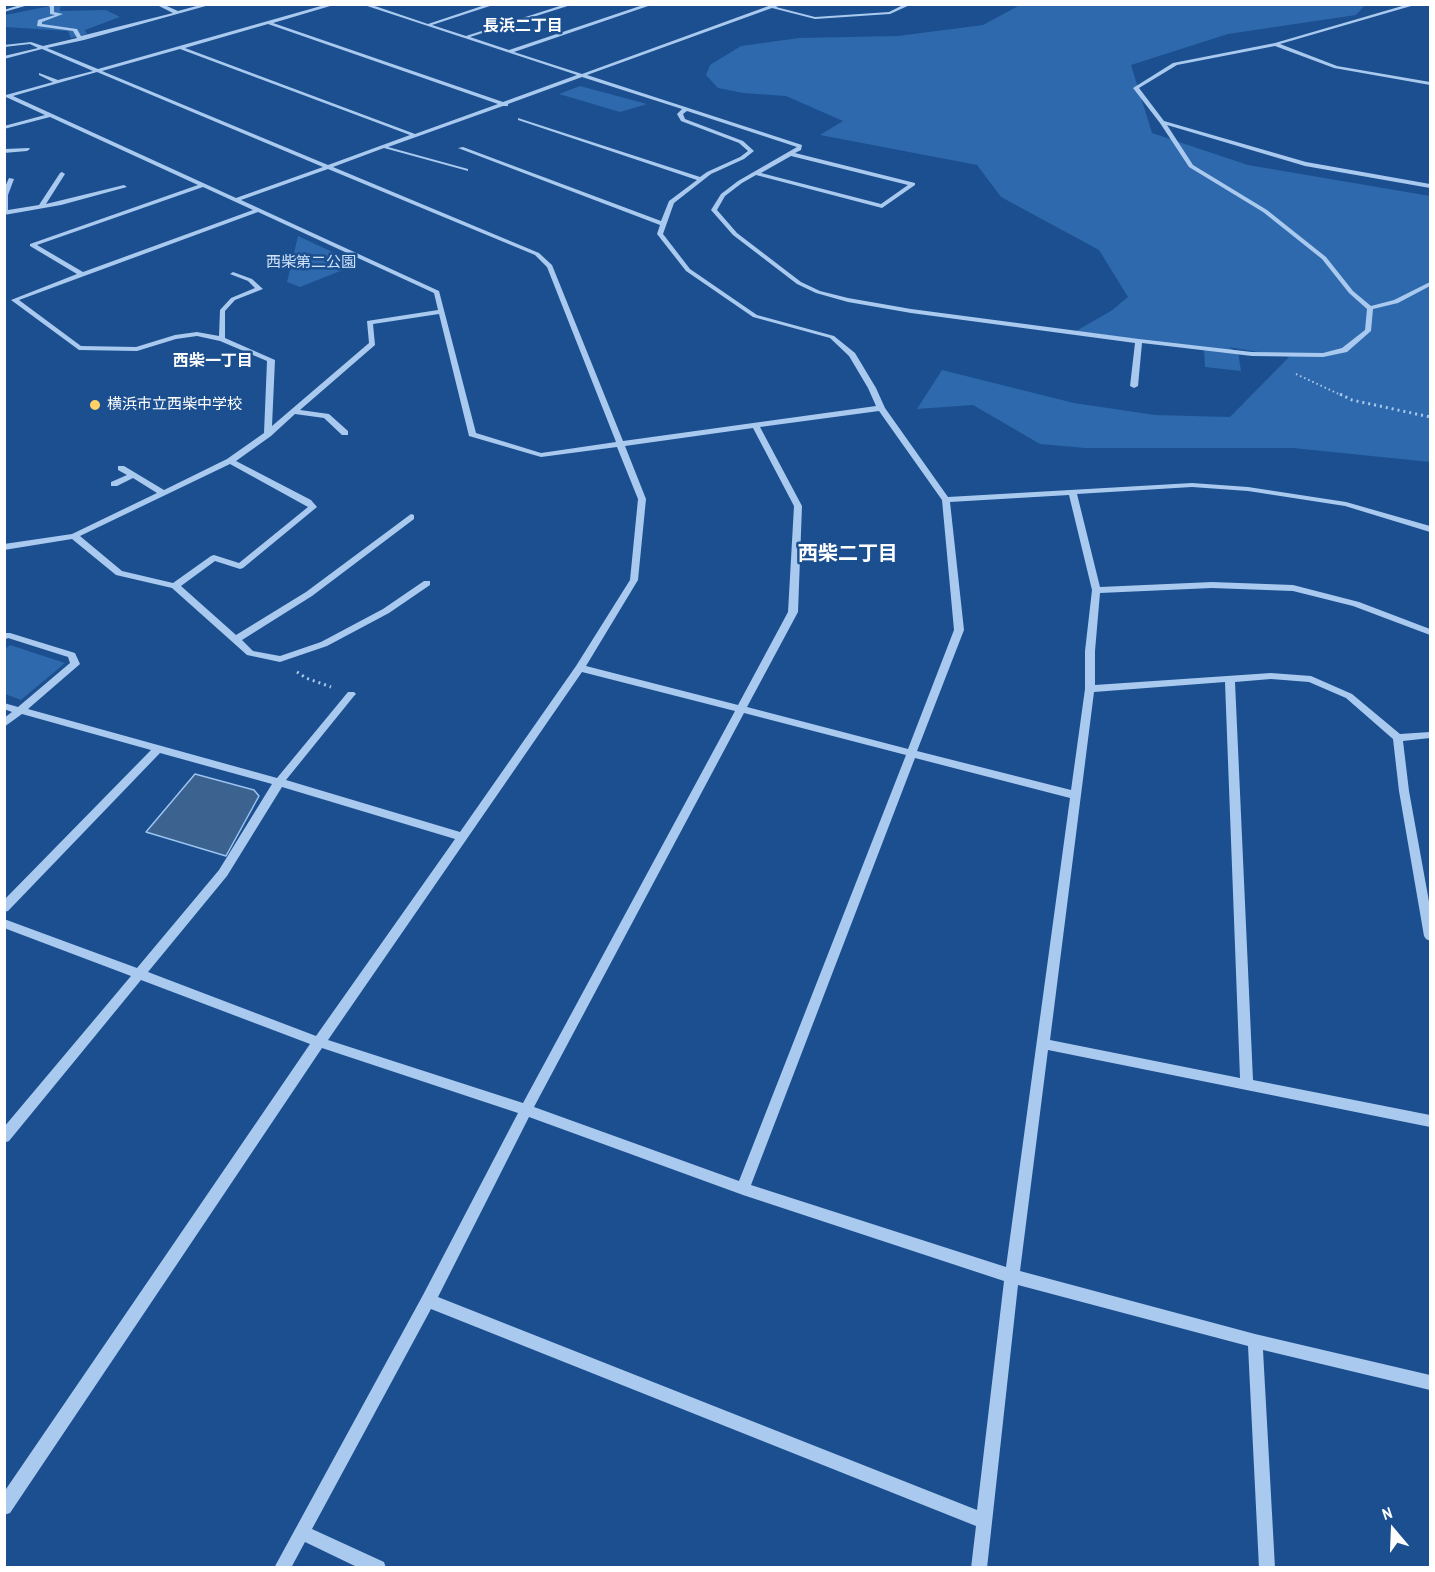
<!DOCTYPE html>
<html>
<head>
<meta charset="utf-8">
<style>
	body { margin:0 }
	#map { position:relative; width:1435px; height:1572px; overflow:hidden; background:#1b4f8f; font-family:"Archivo Narrow",sans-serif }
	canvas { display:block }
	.frame { position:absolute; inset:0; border:6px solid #fff; pointer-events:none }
	.north { position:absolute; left:1363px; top:1500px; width:60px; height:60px; -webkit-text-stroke:4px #1b4f8f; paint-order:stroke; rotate:341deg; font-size:16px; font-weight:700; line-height:24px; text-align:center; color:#fff }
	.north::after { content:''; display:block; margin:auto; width:21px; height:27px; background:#fff; clip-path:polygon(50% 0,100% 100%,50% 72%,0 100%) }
</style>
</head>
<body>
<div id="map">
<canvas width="1435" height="1572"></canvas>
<div class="frame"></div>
<div class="north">N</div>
</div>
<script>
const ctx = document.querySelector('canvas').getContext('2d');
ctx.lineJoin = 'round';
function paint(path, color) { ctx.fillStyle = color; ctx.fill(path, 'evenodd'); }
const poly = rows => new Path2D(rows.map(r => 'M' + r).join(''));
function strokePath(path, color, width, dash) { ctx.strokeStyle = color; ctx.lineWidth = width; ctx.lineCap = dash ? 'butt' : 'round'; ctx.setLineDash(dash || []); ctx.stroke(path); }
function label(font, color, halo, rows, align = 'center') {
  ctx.font = font + ' "Archivo Narrow","Noto Sans JP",sans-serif'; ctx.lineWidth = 5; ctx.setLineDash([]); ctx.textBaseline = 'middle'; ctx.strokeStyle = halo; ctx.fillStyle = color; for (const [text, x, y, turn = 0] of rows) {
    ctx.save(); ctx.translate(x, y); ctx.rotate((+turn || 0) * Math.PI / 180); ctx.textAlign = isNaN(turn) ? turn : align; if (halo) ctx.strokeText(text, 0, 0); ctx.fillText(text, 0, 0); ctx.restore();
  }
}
paint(poly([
	[56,5,66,5,60,7,60,11,106,10,120,17,85,30,87,34,71,38,68,31,5,27,5,15],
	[1020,5,1365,5,1356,15,1228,34,1131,65,1152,133,1248,165,1430,196,1430,462,1293,448,1085,448,1040,444,973,405,917,409,942,370,1074,403,1155,415,1230,417,1289,357,1228,347,1238,352,1241,371,1205,367,1204,349,1076,331,1111,311,1128,297,1099,250,1001,197,977,165,820,135,843,121,786,96,743,93,718,88,706,75,710,65,741,46,799,38,898,36,983,25],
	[580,86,647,104,620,112,559,94],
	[298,236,358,264,300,287,287,282],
	[10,645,65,663,21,700,5,694,5,649]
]), '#2e69ad');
const water = poly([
	[195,774,254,790,259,796,226,856,146,832,195,774]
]);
paint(water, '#3c6290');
strokePath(water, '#9cc4f0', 1.5);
strokePath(poly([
	[1296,374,1343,396]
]), '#a9c9ee', 2, [1.5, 3]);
strokePath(poly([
	[1340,394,1352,400,1430,417],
	[297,672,306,678,331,687]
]), '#a9c9ee', 3, [2, 4]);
paint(poly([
	[23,4,32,4,4,12,4,10,23,4],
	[45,4,54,5,54,12,63,14,42,22,42,24,77,29,81,36,173,13,155,4,162,4,178,11,204,4,213,4,84,40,47,48,98,69,328,4,337,4,273,23,503,102,577,75,361,4,369,4,428,24,488,4,496,4,432,25,466,36,566,4,574,4,470,37,509,50,646,4,654,4,514,52,582,74,774,4,782,4,776,7,815,17,889,12,905,4,912,4,890,14,815,19,772,8,587,75,802,145,801,150,795,153,915,183,915,185,882,208,756,175,742,183,725,196,717,210,737,233,801,282,820,291,848,298,911,309,1139,339,1252,352,1323,353,1342,348,1365,330,1367,309,1349,293,1322,259,1263,212,1189,167,1160,123,1133,88,1173,63,1275,43,1409,4,1418,4,1280,44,1337,66,1430,82,1430,85,1334,68,1275,46,1177,65,1139,88,1164,121,1306,162,1430,184,1430,188,1305,166,1167,125,1193,165,1267,210,1326,257,1353,291,1371,306,1394,300,1430,282,1430,286,1398,303,1373,309,1371,331,1347,352,1323,357,1252,356,1142,343,1138,386,1134,388,1130,386,1135,343,911,313,848,302,816,293,797,284,733,235,711,210,721,194,738,181,797,147,687,111,683,114,685,119,743,141,754,151,744,159,711,174,674,203,663,234,690,269,757,315,834,336,855,353,876,388,885,408,948,497,1192,483,1248,487,1346,502,1430,526,1430,532,1345,506,1248,491,1192,487,1077,494,1100,587,1212,582,1293,585,1359,602,1430,629,1430,635,1353,606,1293,591,1212,588,1100,593,1095,651,1095,685,1271,673,1311,676,1352,694,1400,734,1430,732,1430,738,1403,741,1409,791,1430,907,1430,941,1426,939,1424,936,1399,791,1393,739,1346,698,1309,682,1271,679,1235,682,1253,1080,1430,1115,1430,1127,1048,1050,1020,1271,1255,1334,1430,1375,1430,1390,1263,1350,1275,1568,1259,1568,1248,1346,1018,1285,987,1568,971,1568,976,1526,431,1309,312,1529,384,1562,386,1568,359,1568,305,1542,291,1568,274,1568,423,1295,518,1113,322,1048,10,1513,4,1515,4,1492,310,1044,141,980,9,1141,4,1143,4,1127,131,976,4,928,4,919,137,968,219,870,272,784,160,753,8,911,4,912,4,900,151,750,22,714,4,727,4,718,12,712,4,709,4,703,18,707,70,663,68,657,8,638,4,640,4,633,10,633,75,653,80,664,28,709,277,778,348,692,354,692,356,694,354,696,286,780,460,832,576,666,630,580,638,499,617,447,541,457,469,436,439,314,373,324,375,345,300,410,329,414,348,431,348,435,342,435,324,418,295,414,271,436,236,461,311,500,317,507,243,568,240,569,215,561,181,586,236,635,306,592,411,514,414,515,414,519,312,596,242,640,253,651,280,656,321,642,383,609,424,581,430,581,430,585,389,613,327,646,280,662,247,655,172,588,116,575,72,539,4,550,4,544,72,534,157,493,133,478,117,486,111,486,111,482,127,475,118,470,118,466,124,466,164,490,227,459,264,433,267,361,220,341,197,336,176,339,137,351,79,350,11,300,77,274,30,246,30,244,198,185,50,117,4,129,4,126,45,115,6,97,6,95,53,82,39,75,39,73,58,80,93,71,42,49,4,59,4,56,38,48,30,44,4,47,4,45,31,42,43,46,77,38,73,31,37,26,38,20,55,15,50,14,50,7,45,4],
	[268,24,498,104,415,134,185,48,268,24],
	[180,49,410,135,328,165,102,71,180,49],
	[97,72,323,167,236,198,13,96,97,72],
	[582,77,682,109,677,114,681,121,739,143,748,151,740,157,707,172,700,177,518,118,518,120,697,180,669,201,661,221,463,147,458,148,660,225,657,234,686,271,753,317,830,338,849,356,868,388,876,406,623,441,552,265,539,253,333,167,384,148,468,171,468,169,388,147,503,106,508,106,508,104,582,77],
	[791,156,908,185,881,204,761,173,791,156],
	[328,169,535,255,547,267,616,442,541,453,476,433,439,291,241,200,328,169],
	[203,187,253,210,83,272,37,245,203,187],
	[258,212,434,293,438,310,367,321,369,343,272,426,275,360,225,338,225,311,235,300,263,289,252,279,233,272,230,274,248,281,255,288,231,298,220,310,219,336,197,332,175,335,136,347,81,346,19,300,258,212],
	[879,411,942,500,954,630,908,749,747,707,798,612,802,506,760,427,879,411],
	[753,428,794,506,788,612,738,705,586,666,638,580,646,499,625,446,753,428],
	[230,464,308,507,239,563,214,555,211,556,173,583,122,571,80,536,230,464],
	[1069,495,1092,590,1085,651,1085,689,1071,790,917,751,964,630,950,502,1069,495],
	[582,672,735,711,523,1103,328,1040,582,672],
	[1225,682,1240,1078,1050,1040,1094,692,1225,682],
	[744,713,906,755,739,1181,534,1107,744,713],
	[915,758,1070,798,1006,1267,751,1185,915,758],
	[282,787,455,839,316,1036,148,972,227,876,282,787],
	[529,1117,743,1195,1004,1281,977,1510,438,1297,529,1117],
	[29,148,30,149,27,151,4,153,4,149,29,148],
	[62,172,65,174,46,204,124,185,127,187,61,205,4,215,4,189,9,178,14,179,8,195,8,210,39,205,60,173,62,172]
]), '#a9c9ee');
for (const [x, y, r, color] of [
	[95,405,6,"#ffd166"]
]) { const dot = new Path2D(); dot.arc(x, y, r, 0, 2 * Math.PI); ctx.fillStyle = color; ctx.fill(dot); strokePath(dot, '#1b4f8f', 2); }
label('15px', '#cfe3fa', '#1b4f8f', [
	["西柴第二公園",311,263]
]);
label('15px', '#fff', '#1b4f8f', [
	["横浜市立西柴中学校",107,405]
], 'left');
label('bold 16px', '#fff', '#1b4f8f', [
	["長浜二丁目",523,27],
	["西柴一丁目",213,362]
]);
label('bold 20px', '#fff', '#1b4f8f', [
	["西柴二丁目",848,555]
]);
</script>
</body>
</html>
